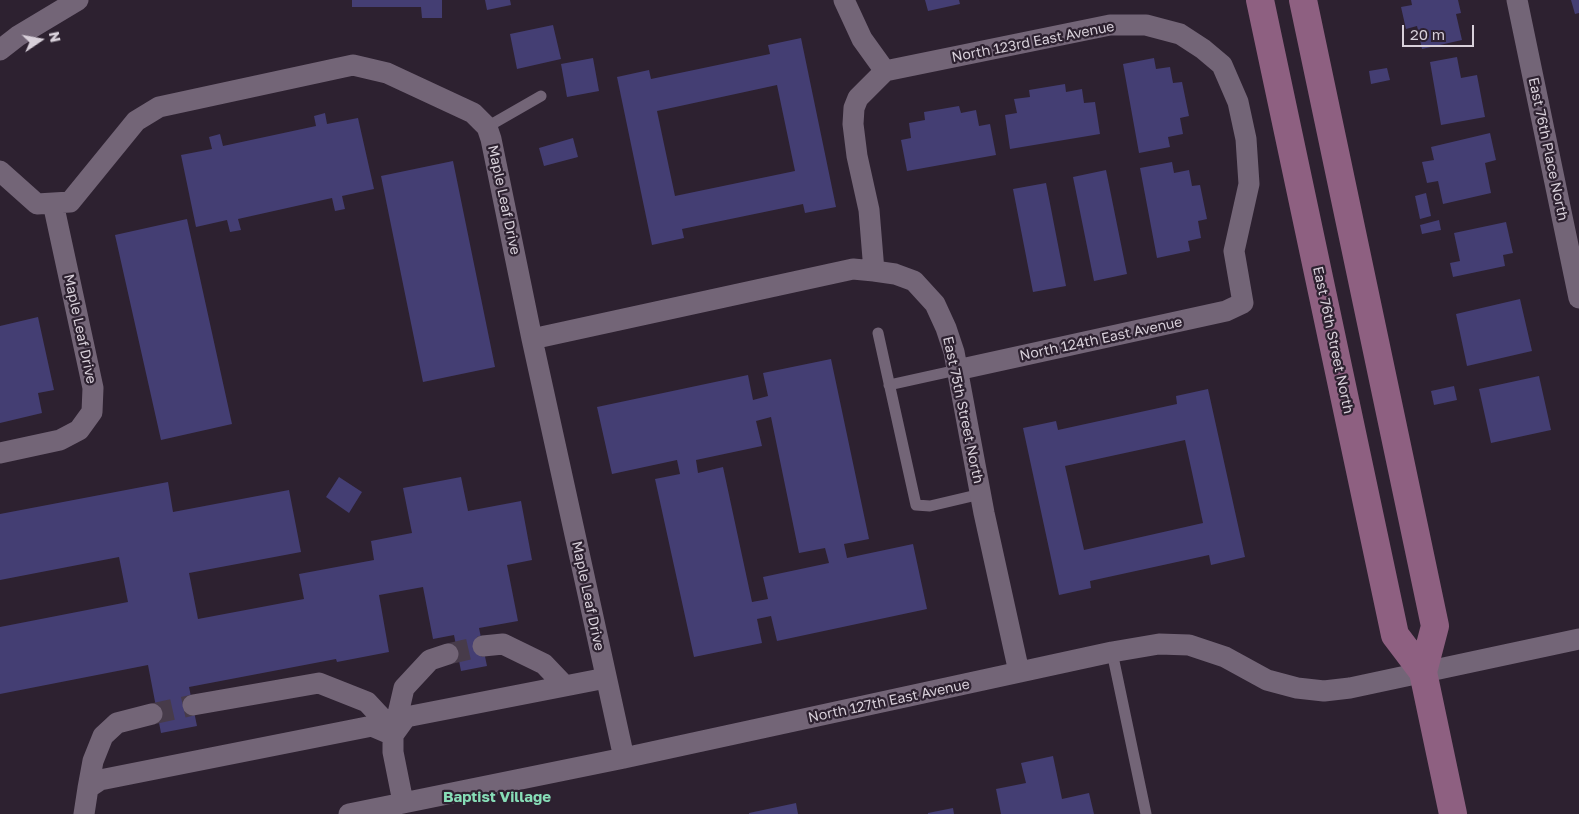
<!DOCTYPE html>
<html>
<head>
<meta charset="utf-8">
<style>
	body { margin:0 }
	#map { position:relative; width:1579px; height:814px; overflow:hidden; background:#2d2130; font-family:"Golos Text",sans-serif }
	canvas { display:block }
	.north { position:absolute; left:15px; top:15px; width:50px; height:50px; -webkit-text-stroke:4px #2d2130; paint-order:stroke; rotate:78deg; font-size:14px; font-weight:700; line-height:20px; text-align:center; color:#d8d0da }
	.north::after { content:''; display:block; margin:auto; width:18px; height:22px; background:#d8d0da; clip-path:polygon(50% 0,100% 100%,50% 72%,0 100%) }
	.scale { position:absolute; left:1402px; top:25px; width:72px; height:22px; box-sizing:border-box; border:2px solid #d8d0da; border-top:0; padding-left:6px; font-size:15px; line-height:18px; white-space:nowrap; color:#d8d0da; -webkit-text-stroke:4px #2d2130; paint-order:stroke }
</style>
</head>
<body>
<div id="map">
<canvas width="1579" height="814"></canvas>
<div class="north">N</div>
<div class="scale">20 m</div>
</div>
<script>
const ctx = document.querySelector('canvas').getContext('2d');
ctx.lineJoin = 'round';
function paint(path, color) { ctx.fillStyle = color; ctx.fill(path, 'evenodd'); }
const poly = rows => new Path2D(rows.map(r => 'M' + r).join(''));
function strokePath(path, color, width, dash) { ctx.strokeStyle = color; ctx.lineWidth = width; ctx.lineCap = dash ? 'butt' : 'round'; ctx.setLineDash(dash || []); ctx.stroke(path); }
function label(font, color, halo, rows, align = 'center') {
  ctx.font = font + ' "Golos Text",sans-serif'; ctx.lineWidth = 4.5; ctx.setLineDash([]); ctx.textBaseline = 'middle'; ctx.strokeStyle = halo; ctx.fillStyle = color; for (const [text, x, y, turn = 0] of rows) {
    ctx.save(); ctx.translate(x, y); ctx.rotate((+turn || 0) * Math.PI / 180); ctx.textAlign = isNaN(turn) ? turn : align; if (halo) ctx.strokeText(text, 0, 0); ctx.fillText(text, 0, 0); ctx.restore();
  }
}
paint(poly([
	[352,0,442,0,442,18,422,18,421,7,352,7],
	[485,0,510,0,511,5,487,10],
	[925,0,959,0,960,4,928,11],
	[1411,0,1458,0,1461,13,1456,14,1462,40,1422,49,1417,26,1406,29,1401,7,1412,5],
	[1571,0,1579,0,1579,13,1575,14],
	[553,25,561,59,517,69,510,34],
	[801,38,836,207,805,213,803,204,682,229,684,238,652,245,617,77,649,70,651,79,770,54,768,45],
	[777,85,795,171,675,196,657,111],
	[1457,57,1461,78,1477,75,1485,117,1441,125,1430,62],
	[593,58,599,91,567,97,561,64],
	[1154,58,1156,69,1170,67,1173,83,1182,82,1189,116,1180,118,1183,134,1168,137,1170,147,1139,153,1123,64],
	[1387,68,1390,80,1371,84,1369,71],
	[1065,84,1066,92,1082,89,1084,103,1095,102,1100,134,1010,149,1005,115,1017,113,1014,99,1030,97,1029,90],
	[959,106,961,113,976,110,979,126,990,124,996,155,907,171,901,140,911,138,909,123,925,120,924,112],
	[325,113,327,124,358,118,374,189,342,196,345,209,335,211,332,198,238,219,241,230,230,232,227,220,196,227,181,155,212,149,209,137,220,134,223,146,316,126,314,116],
	[1490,133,1496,160,1485,163,1491,193,1443,204,1438,181,1427,183,1422,162,1434,160,1431,147],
	[573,138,578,157,544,166,539,148],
	[453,161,495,367,423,382,381,176],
	[1172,162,1174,173,1189,170,1192,186,1200,185,1207,219,1198,221,1201,238,1188,241,1190,251,1157,258,1140,168],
	[1106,170,1127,274,1094,281,1073,177],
	[1046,183,1066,286,1033,292,1013,189],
	[1426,193,1431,216,1420,219,1415,196],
	[187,219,232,424,161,440,115,235],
	[1439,220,1441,230,1422,234,1420,225],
	[1506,222,1513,253,1503,255,1505,266,1453,277,1450,263,1460,261,1454,233],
	[1520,299,1532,351,1467,366,1456,314],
	[38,317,54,390,38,393,42,413,0,423,0,326],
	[831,359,869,539,844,544,847,558,913,544,927,609,777,641,771,616,757,619,762,643,694,657,655,479,680,474,677,460,612,474,597,407,748,375,753,400,768,396,763,373],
	[771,417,799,553,825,548,829,563,763,577,768,599,752,602,723,467,698,473,696,460,762,446,756,421],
	[1539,376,1551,430,1491,443,1479,389],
	[1454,386,1457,400,1434,405,1431,391],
	[1208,389,1245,557,1211,565,1209,555,1090,581,1091,588,1059,595,1023,428,1056,421,1058,430,1177,404,1176,396],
	[1185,440,1203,523,1084,550,1065,466],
	[339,477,362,492,349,513,326,497],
	[461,477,468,511,521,501,532,560,507,565,518,621,479,628,487,666,461,671,454,635,433,639,423,587,379,595,389,652,337,662,336,659,189,687,197,726,161,733,148,665,0,694,0,627,128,602,119,557,0,580,0,514,168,482,173,512,289,490,301,552,189,573,198,619,304,599,299,574,374,560,371,541,412,533,403,488],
	[1053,756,1062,799,1089,793,1094,814,1001,814,996,789,1026,783,1021,763],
	[796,803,798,814,749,814,749,813],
	[953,808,954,814,928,814,928,813]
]), '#443e73');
strokePath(poly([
	[448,654,483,646],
	[152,714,193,705]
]), '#473b4a', 21, [21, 11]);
strokePath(poly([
	[487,127,541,96],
	[878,333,916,505,930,506,981,494],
	[889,385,957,370],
	[1112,652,1146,814]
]), '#736577', 11);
strokePath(poly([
	[844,0,862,39,885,71,858,98,854,108,853,124,857,156,869,210,874,271,895,274,914,281,935,304,946,328,954,352,984,513,1019,672],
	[1517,0,1579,298],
	[0,50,18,36,78,0],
	[885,71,1110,25,1146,25,1180,34,1203,49,1222,65,1238,102,1246,139,1249,184,1234,251,1243,303,1226,311,957,370],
	[0,171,37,204,70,202,136,121,159,107,353,65,387,73,473,113,487,127,491,139,532,339,624,758],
	[532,339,853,269,874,271],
	[0,453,60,440,79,430,92,412,93,388,53,203],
	[483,646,503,644,544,664,565,686],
	[193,705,319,683,367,702,394,731],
	[88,788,93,761,103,736,117,723,152,714],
	[403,802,393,752,393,735,406,717,606,678],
	[84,814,88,788,100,780,372,726,393,735,404,688,430,660,448,654],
	[349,814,624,758,1112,652,1159,644,1189,645,1225,657,1267,680,1297,688,1324,691,1350,688,1579,639]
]), '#736577', 21);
strokePath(poly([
	[1260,0,1395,635,1423,672,1453,814],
	[1303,0,1435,626,1423,672]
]), '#8e6081', 28);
label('14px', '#d8d0da', '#2d2130', [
	["North 123rd East Avenue",1033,42,-11],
	["East 76th Place North",1548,149,78],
	["Maple Leaf Drive",504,200,78],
	["Maple Leaf Drive",80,329,78],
	["North 124th East Avenue",1101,339,-12],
	["East 76th Street North",1333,340,78],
	["East 75th Street North",963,410,78],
	["Maple Leaf Drive",588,596,78],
	["North 127th East Avenue",889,701,-12]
]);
label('bold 15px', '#87ddb7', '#2d2130', [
	["Baptist Village",497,797]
]);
</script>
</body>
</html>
